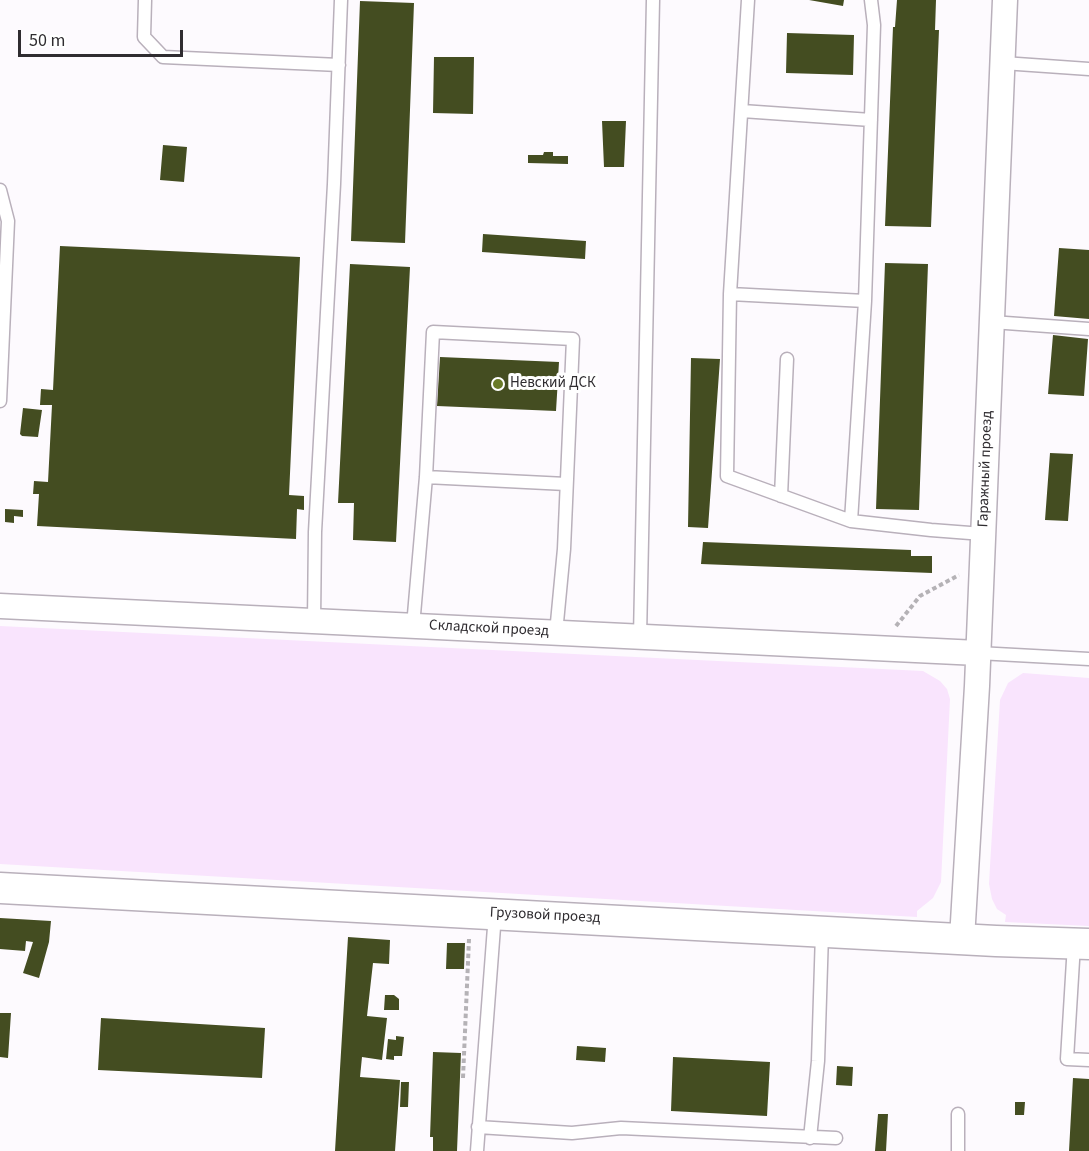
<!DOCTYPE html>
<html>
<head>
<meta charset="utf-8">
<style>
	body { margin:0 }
	#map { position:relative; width:1089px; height:1151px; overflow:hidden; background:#fdfafe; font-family:"Source Sans 3",sans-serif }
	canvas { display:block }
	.scale { position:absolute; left:18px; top:30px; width:165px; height:27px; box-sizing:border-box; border:3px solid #2f2c30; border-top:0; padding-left:8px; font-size:18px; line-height:21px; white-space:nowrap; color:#2f2c30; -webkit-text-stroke:4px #fff; paint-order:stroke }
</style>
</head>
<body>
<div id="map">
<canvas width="1089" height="1151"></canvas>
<div class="scale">50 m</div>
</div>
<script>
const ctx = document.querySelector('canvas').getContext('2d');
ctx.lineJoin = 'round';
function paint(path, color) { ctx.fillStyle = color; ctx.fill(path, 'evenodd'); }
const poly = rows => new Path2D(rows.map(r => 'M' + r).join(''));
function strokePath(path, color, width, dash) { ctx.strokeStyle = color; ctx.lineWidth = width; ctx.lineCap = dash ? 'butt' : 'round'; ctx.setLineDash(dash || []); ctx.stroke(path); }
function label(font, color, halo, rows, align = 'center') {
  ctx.font = font + ' "Source Sans 3",sans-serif'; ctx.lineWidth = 6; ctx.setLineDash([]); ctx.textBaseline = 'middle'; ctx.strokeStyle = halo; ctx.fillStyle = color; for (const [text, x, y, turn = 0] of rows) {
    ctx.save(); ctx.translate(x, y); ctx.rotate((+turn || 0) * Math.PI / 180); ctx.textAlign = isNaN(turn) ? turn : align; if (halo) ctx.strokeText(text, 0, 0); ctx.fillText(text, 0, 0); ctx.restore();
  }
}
paint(poly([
	[0,626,923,671,940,681,947,689,950,699,941,882,933,898,917,911,917,917,0,864],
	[1023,673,1089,678,1089,926,1005,922,1006,915,997,909,992,899,989,884,990,866,1000,700,1008,683]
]), '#f9e4fd');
paint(poly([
	[809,0,844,0,843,6],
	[897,0,936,0,935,30,939,30,931,227,885,226,893,27,895,27],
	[360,1,414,3,405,243,351,241],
	[787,33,854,35,853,75,786,73],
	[434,57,474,57,473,114,433,113],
	[602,121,626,121,624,167,604,167],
	[163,145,187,147,184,182,160,180],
	[544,152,553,152,553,156,568,156,568,164,528,163,528,155,543,155],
	[483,234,586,241,585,259,482,252],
	[60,246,300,257,289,495,304,496,304,510,297,509,296,539,37,526,39,494,33,494,34,481,48,482,52,405,40,405,41,389,53,390],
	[1059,248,1089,250,1089,319,1054,316],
	[885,263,928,264,919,510,876,509],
	[350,264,410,267,396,542,353,540,354,503,338,503],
	[1053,335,1088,339,1084,396,1048,394],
	[440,357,559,362,556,411,437,406],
	[691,358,720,359,708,528,688,527],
	[23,408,42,410,38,437,22,436,20,434],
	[1050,453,1073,454,1068,521,1045,520],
	[5,509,23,510,23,517,14,516,14,523,5,522],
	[703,542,911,550,911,556,932,556,932,573,701,564],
	[0,918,51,921,49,942,39,978,23,973,33,942,26,941,25,951,0,949],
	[348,937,390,940,389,964,373,963,367,1016,387,1018,382,1060,362,1057,360,1077,400,1080,395,1151,335,1151],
	[447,943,465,943,464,969,446,969],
	[385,995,394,995,399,999,399,1010,384,1010],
	[0,1013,11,1013,8,1058,0,1057],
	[101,1018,265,1028,262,1078,98,1070],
	[396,1036,404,1037,402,1056,394,1056,394,1060,386,1059,388,1039,396,1040],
	[577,1046,606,1048,605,1062,576,1060],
	[433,1052,461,1053,457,1151,433,1151,433,1137,430,1137],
	[673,1057,770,1062,767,1116,671,1111],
	[837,1066,853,1067,852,1086,836,1085],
	[1073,1078,1089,1079,1089,1151,1069,1151],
	[401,1082,409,1082,408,1107,400,1107],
	[1015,1102,1025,1102,1024,1115,1015,1115],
	[878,1114,888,1114,886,1151,875,1151]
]), '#444d21');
const service = poly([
	[145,0,144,37,163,57,339,65],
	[748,0,730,294,865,301],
	[1003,63,1089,69],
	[742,111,871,120],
	[0,190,8,221,0,401],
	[730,294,727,476,851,521,931,530,983,534],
	[992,322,1089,329],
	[426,477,566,484],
	[781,496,787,359],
	[851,521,865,301,874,25,871,0],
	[314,621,315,532,334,184,341,0],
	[413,626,426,477,433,332,573,339,564,549,556,633],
	[640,637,653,0],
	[978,653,1089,659],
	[1074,944,1067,1059,1089,1060],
	[478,1127,572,1133,621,1128,836,1138],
	[810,1138,818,1061,822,933],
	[477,1151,495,914],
	[958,1151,958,1114]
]);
const minor = poly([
	[0,606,978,653],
	[962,939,977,686,1005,0]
]);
const tertiary = poly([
	[0,888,996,941,1089,944]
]);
strokePath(service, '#b9b0bb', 15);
strokePath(minor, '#b9b0bb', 27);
strokePath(tertiary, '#b9b0bb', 33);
strokePath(poly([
	[896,626,920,596,959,575],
	[463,1078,469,939]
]), '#b5b2b6', 4, [4.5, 3]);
strokePath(service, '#fff', 12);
strokePath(minor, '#fff', 24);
strokePath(tertiary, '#fff', 30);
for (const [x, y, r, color] of [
	[498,384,6,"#697a28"]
]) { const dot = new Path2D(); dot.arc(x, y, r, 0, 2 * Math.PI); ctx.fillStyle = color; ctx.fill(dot); strokePath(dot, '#fff', 2); }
label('15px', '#2f2c30', '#fff', [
	["Невский ДСК",510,384]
], 'left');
label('15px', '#2f2c30', '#fff', [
	["Гаражный проезд",986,469,-88],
	["Складской проезд",489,629,3],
	["Грузовой проезд",545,916,3]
]);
</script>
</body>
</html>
